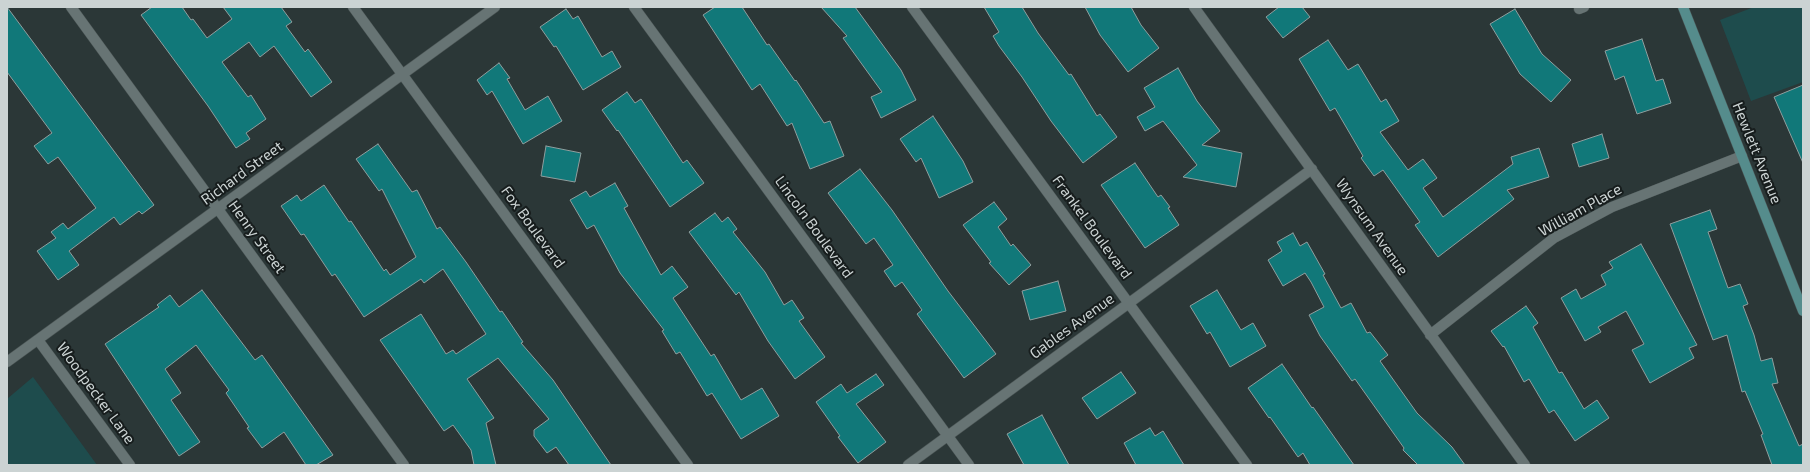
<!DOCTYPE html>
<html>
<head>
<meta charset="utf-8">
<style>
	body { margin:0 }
	#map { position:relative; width:1810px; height:472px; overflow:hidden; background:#2b3737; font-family:"Exo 2",sans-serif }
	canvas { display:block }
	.frame { position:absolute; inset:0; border:8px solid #cbd3d3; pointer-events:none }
</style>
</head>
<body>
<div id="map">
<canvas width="1810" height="472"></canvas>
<div class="frame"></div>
</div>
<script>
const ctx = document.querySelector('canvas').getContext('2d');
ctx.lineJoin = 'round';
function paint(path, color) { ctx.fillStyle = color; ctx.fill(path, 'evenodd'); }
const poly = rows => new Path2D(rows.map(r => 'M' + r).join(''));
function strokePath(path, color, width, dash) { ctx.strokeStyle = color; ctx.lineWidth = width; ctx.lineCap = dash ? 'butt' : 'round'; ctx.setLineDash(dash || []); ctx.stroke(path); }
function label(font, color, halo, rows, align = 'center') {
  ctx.font = font + ' "Exo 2",sans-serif'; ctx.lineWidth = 4; ctx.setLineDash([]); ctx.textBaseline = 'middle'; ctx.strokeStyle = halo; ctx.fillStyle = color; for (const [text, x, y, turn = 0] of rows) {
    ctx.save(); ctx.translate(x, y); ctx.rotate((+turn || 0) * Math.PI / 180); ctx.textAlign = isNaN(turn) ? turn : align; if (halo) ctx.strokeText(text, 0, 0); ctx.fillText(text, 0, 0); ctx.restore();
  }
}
paint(poly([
	[1754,7,1803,7,1803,82,1751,101,1720,20],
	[33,377,97,465,7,465,7,399]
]), '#1e4c4d');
const building = poly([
	[7,7,154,205,142,214,139,211,120,225,114,217,69,251,79,265,58,280,37,251,56,238,51,232,63,223,68,229,96,208,58,157,48,164,34,146,52,133,7,72,7,7],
	[152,7,182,7,191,20,193,19,207,38,232,19,223,7,281,7,292,22,286,26,305,52,308,49,332,82,311,97,274,46,260,57,249,42,222,62,248,97,251,95,266,119,246,133,250,139,236,148,208,106,141,15,152,7],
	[715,7,742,7,767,45,769,44,795,81,796,80,824,123,830,121,844,156,810,169,792,123,787,126,760,84,752,90,703,15,715,7],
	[821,7,855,7,901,70,916,100,881,118,871,97,882,92,843,38,847,36,821,7],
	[984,7,1022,7,1038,33,1069,75,1071,74,1097,116,1100,114,1117,137,1083,163,1051,121,1022,77,999,46,993,36,999,32,984,7],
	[1085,7,1131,7,1141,25,1159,48,1128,72,1100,35,1085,7],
	[1279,7,1302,7,1310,17,1283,38,1266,17,1279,7],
	[566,9,573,19,578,16,602,57,612,51,621,67,583,90,556,46,554,47,540,27,566,9],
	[1515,9,1542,54,1571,80,1551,102,1520,74,1490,24,1515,9],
	[1642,39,1656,81,1663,79,1671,103,1637,114,1624,76,1615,80,1605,51,1642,39],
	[1328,40,1348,70,1358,64,1381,102,1386,99,1399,121,1380,132,1408,170,1423,159,1437,178,1423,188,1443,217,1513,164,1511,157,1539,148,1549,177,1507,190,1514,199,1438,257,1415,225,1420,222,1383,170,1374,176,1361,158,1363,156,1335,108,1330,111,1299,59,1328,40],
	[499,63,510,78,507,79,525,110,548,96,562,121,523,144,492,91,487,95,477,80,499,63],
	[1178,68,1197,101,1220,131,1202,145,1242,153,1236,187,1183,177,1197,165,1163,121,1145,131,1137,117,1155,107,1144,88,1178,68],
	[1803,85,1803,163,1774,97,1803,85],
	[627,92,635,103,641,99,683,163,687,160,704,183,670,207,618,130,617,131,602,110,627,92],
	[933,116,963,161,973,182,939,198,921,158,916,162,900,139,933,116],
	[1602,134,1609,158,1579,167,1572,144,1602,134],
	[378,144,412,192,417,190,437,229,440,227,466,262,500,312,502,311,523,342,521,343,553,380,611,465,569,465,556,447,547,453,534,436,534,430,549,419,498,358,467,379,494,418,486,423,496,465,474,465,471,450,453,425,444,431,380,340,421,314,446,354,453,350,456,354,486,334,443,269,424,283,421,279,364,317,335,274,332,276,304,234,301,235,281,206,297,195,301,201,324,185,349,222,351,221,384,271,386,269,390,275,416,257,382,189,379,191,356,159,378,144],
	[546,146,581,153,575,182,541,176,546,146],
	[1135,163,1158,197,1161,195,1170,207,1168,208,1179,225,1145,248,1101,185,1135,163],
	[860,169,892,210,948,291,996,354,964,378,917,314,922,310,902,282,895,287,884,271,893,265,874,238,866,244,828,193,860,169],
	[615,183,628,206,624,208,661,275,672,266,688,287,673,298,711,356,714,354,741,400,762,388,779,416,741,439,712,393,707,396,680,352,676,354,662,331,664,330,620,273,594,225,587,229,570,200,586,191,590,197,615,183],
	[994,202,1007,219,998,227,1011,246,1013,244,1031,265,1009,285,989,263,991,262,963,225,994,202],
	[1710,210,1717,229,1708,232,1728,288,1740,284,1748,304,1743,306,1754,335,1761,361,1772,358,1778,383,1772,384,1799,446,1803,444,1803,465,1772,465,1761,435,1763,434,1745,391,1742,392,1727,335,1713,340,1670,224,1710,210],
	[715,213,722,222,728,217,737,229,733,232,765,272,784,305,792,300,804,318,799,321,825,357,795,379,768,341,739,292,736,295,689,232,715,213],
	[1293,233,1300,246,1307,242,1325,274,1323,275,1341,308,1351,303,1367,333,1370,332,1388,355,1380,361,1417,413,1452,447,1465,465,1418,465,1403,450,1404,448,1355,379,1352,381,1320,336,1309,315,1324,307,1311,282,1305,273,1283,286,1268,260,1282,251,1277,242,1293,233],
	[1641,244,1697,345,1689,348,1694,358,1650,383,1632,350,1644,344,1626,311,1598,327,1601,332,1585,341,1561,298,1576,289,1581,299,1606,285,1601,275,1613,268,1609,262,1641,244],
	[1058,281,1066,311,1030,320,1022,291,1058,281],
	[202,290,255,360,262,355,333,455,316,465,306,465,284,432,262,448,247,428,249,427,226,393,229,390,196,345,165,369,181,393,171,400,200,442,179,456,105,344,159,307,157,305,170,295,179,307,202,290],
	[1217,290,1241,330,1253,323,1266,346,1230,367,1210,332,1207,334,1190,306,1217,290],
	[1526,306,1538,323,1533,327,1559,373,1562,372,1584,409,1597,400,1609,418,1575,441,1554,410,1549,413,1529,379,1524,382,1504,346,1503,347,1491,331,1526,306],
	[1282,364,1312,408,1313,407,1354,465,1310,465,1303,453,1298,457,1270,417,1269,418,1248,388,1282,364],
	[1121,372,1136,393,1097,419,1082,398,1121,372],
	[876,374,884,385,856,404,886,442,858,463,838,437,840,436,816,402,841,384,847,393,876,374],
	[1042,415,1069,465,1024,465,1007,434,1042,415],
	[1150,428,1155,436,1163,431,1184,465,1136,465,1124,443,1150,428]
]);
paint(building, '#117879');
strokePath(building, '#8f9e9e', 1);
const street = poly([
	[71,7,404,465],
	[353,7,688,465],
	[634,7,969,465],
	[912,7,1247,465],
	[1194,7,1525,465],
	[1579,9,1584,7],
	[1430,335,1554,238,1612,207,1742,156],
	[38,340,130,465],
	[7,362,495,7],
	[908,465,1312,169]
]);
const secondary = poly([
	[1683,7,1803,311]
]);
strokePath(street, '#4a5454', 11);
strokePath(secondary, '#4a5454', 11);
strokePath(street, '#677474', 10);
strokePath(secondary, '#558c8c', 10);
label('15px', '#cbd3d3', '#171d1d', [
	["Hewlett Avenue",1757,153,68],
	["Richard Street",242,173,-36],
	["William Place",1580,210,-29],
	["Fox Boulevard",533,227,54],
	["Lincoln Boulevard",814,227,54],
	["Frankel Boulevard",1092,227,54],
	["Wynsum Avenue",1372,227,55],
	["Henry Street",257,237,54],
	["Gables Avenue",1072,326,-36],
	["Woodpecker Lane",96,393,54]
]);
</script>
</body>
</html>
